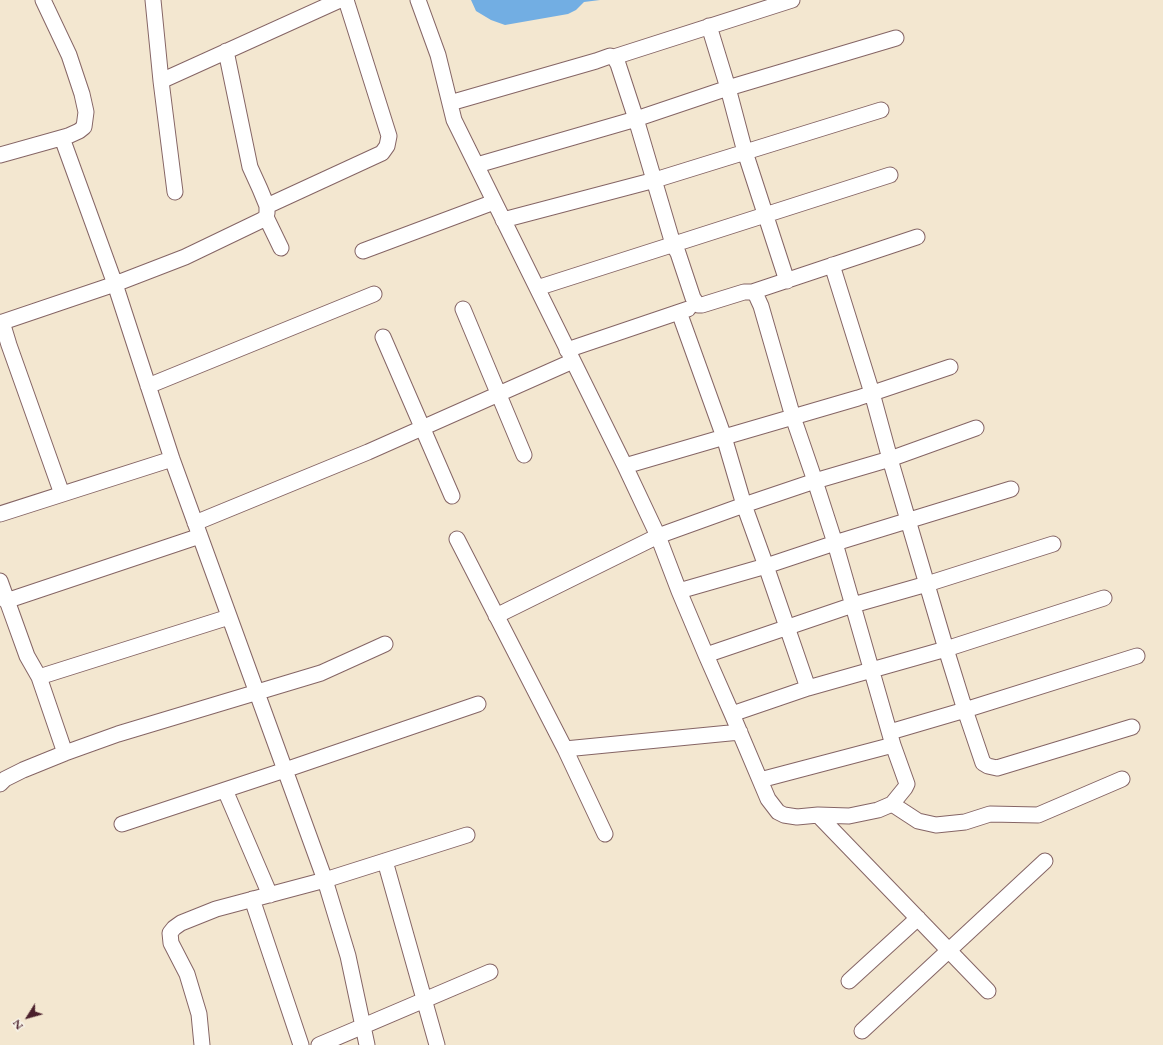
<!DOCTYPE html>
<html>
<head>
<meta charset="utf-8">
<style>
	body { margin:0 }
	#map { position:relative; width:1163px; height:1045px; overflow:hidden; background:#f3e7d0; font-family:Cardo,serif }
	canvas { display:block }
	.north { position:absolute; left:8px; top:997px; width:40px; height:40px; -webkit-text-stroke:3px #f7f3e8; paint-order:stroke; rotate:233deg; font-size:11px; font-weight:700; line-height:16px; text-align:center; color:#4a1f2b }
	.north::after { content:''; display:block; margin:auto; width:14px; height:18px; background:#4a1f2b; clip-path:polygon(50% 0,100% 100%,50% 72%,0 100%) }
</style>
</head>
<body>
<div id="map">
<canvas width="1163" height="1045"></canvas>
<div class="north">N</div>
</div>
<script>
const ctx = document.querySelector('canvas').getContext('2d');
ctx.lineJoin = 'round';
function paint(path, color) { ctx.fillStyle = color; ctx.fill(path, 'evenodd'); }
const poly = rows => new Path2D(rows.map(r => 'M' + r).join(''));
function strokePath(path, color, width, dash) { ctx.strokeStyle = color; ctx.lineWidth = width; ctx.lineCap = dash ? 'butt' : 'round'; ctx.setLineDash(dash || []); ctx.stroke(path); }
paint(poly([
	[471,0,600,0,584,2,576,10,568,14,505,25,491,20,476,11]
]), '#72aee3');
const street = poly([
	[153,0,161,81,175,192],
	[418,0,438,55,454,120,625,466,658,536,679,591,706,655,732,714,768,799,778,812,784,815,797,817,818,815,849,816,878,810,892,804,905,788,907,784,893,745,835,543,815,481,793,417,761,306,756,295,752,292,744,292,702,305,698,305,693,298,678,253,673,244,636,119,618,64,614,57,610,56,596,61,450,103],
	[709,26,728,88,745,152,787,281],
	[614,57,792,0],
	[161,81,340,0],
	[62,138,115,284,172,459,325,880,348,956,367,1045],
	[0,155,68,136,79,131,84,127,86,112,82,94,69,55,43,0],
	[477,165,636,119,728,88,896,38],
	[267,206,382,153,387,146,389,136,346,0],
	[266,217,281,248],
	[503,220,655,180,881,110],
	[363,251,494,202],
	[832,265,872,393,890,459,946,649,965,710,983,763,988,766,997,768,1132,727],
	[537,288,890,175],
	[752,292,917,237],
	[463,309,524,455],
	[679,312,724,437,744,505,766,566,808,688],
	[2,322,9,345,62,494],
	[0,323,115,284,185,257,262,220,266,217,267,213,267,206,260,189,250,167,226,51],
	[383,337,452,496],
	[567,350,688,309],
	[148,386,374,294],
	[625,466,858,398,950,367],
	[0,514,172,459],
	[195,523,368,452,573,361],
	[457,539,565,749,740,732],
	[0,581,27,656,39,677,65,753],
	[679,591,766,566,835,543,1011,489],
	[6,601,200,536],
	[496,616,658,536,744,505,815,481,890,459,976,428],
	[706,655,853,605,927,584,1053,544],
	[39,677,229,617],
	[732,714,808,688,946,649,1104,598],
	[890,732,965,710,1137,656],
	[565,749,605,834],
	[760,780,893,745],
	[0,784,5,779,23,770,65,753,118,734,321,673,385,644],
	[225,790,270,895],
	[892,804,918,821,936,825,965,822,990,814,1038,815,1122,779],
	[818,815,988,991],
	[122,824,285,770,478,704],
	[385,861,437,1045],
	[252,899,301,1045],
	[849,981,918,918],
	[862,1031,1045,861],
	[202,1045,199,1014,187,974,171,943,170,933,174,928,181,923,216,909,325,880,467,835],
	[319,1045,490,972]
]);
strokePath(street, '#856565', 17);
strokePath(street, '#fff', 15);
</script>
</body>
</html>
